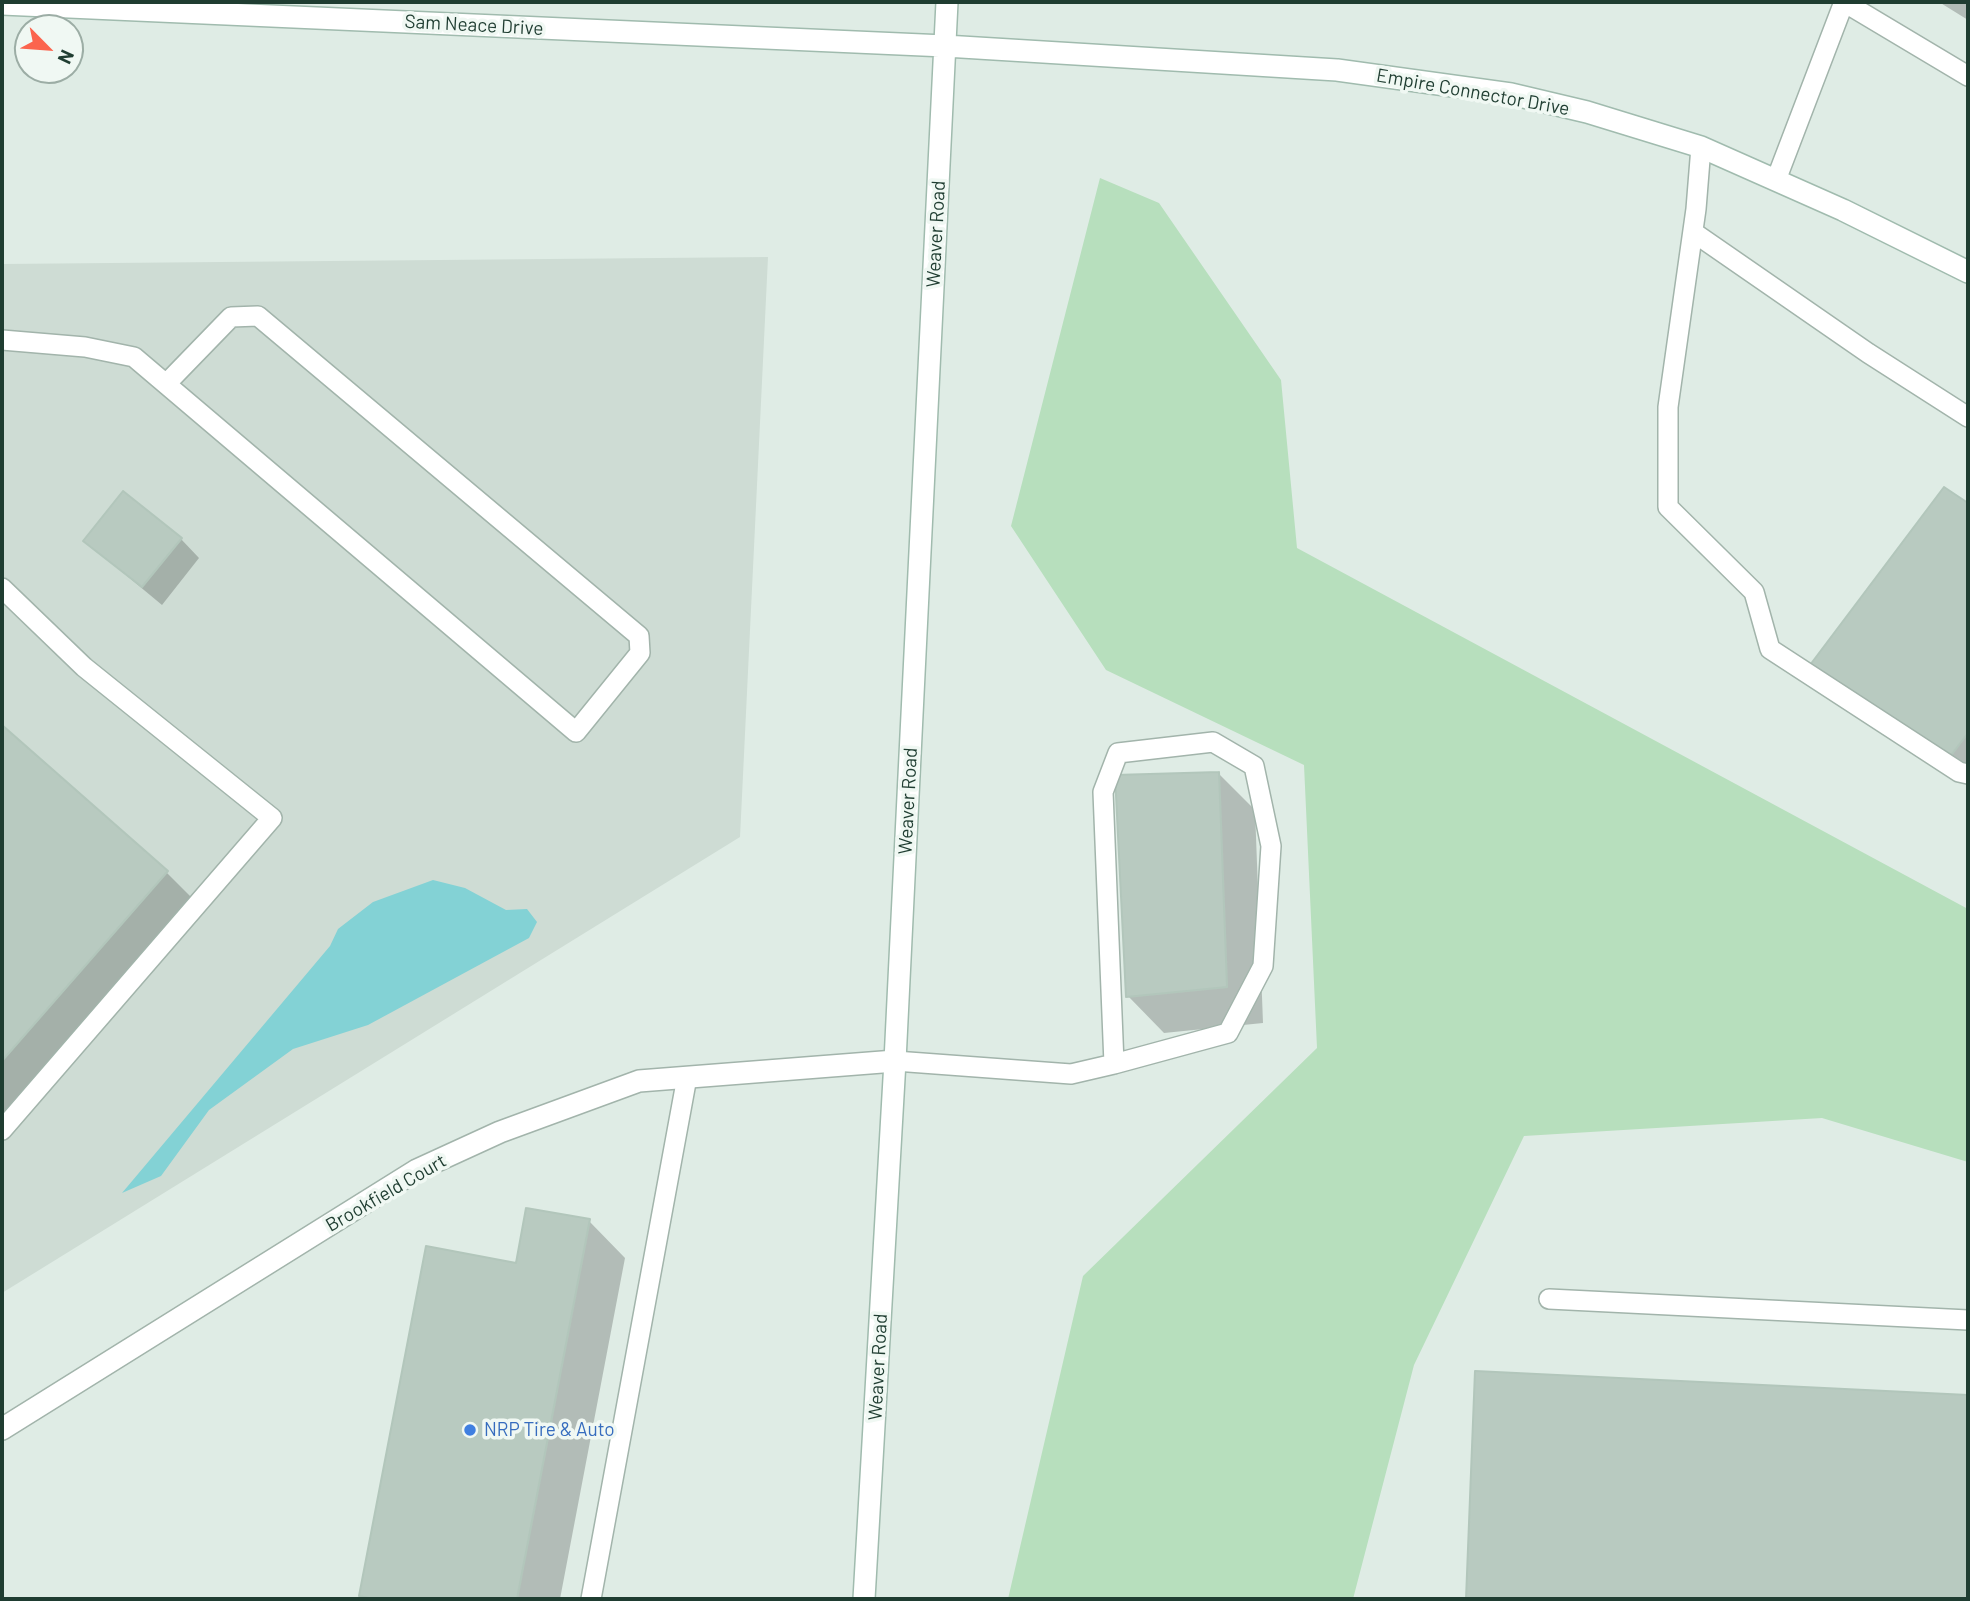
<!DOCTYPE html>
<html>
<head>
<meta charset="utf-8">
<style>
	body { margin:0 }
	#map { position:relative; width:1970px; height:1601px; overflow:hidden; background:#dfece5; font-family:Barlow,sans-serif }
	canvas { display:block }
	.frame { position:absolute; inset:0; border:4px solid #1f3d31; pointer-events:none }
	.north { position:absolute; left:14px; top:14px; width:70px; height:70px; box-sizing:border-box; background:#f0f8f3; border:2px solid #9cada5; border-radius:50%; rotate:115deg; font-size:19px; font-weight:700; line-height:28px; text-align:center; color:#1f3d31 }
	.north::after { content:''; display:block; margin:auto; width:24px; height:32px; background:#fb644e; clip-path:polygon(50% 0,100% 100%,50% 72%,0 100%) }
</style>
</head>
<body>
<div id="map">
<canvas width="1970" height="1601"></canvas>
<div class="frame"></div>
<div class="north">N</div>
</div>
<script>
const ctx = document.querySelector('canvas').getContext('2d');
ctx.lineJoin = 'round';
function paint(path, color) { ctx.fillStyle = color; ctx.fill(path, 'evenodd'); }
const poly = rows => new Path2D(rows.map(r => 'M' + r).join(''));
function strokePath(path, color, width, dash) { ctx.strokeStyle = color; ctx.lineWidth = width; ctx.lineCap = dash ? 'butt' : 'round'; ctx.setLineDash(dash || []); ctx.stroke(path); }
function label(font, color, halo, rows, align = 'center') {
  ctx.font = font + ' Barlow,sans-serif'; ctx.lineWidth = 7; ctx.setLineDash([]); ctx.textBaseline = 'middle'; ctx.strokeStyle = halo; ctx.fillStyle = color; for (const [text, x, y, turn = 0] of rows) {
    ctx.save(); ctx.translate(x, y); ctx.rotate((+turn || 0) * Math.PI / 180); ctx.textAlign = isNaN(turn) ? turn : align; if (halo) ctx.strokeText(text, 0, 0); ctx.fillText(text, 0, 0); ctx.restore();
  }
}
paint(poly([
	[768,257,740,837,2,1293,2,264]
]), '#cedcd4');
paint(poly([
	[1100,178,1159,203,1281,380,1297,548,1968,909,1968,1162,1822,1118,1524,1136,1414,1365,1353,1599,1008,1599,1083,1276,1317,1048,1304,765,1106,670,1011,526]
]), '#b7dfbd');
paint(poly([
	[433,880,465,888,506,910,527,909,537,922,529,938,368,1025,293,1049,209,1110,161,1176,122,1193,330,946,338,929,373,902]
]), '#83d2d5');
paint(poly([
	[1939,2,1968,2,1968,20],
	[1945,490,1968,505,1968,781,1849,701],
	[181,539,199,558,162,605,85,541],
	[2,728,166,872,203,909,2,1139],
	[1219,774,1255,810,1263,1023,1164,1033,1128,996],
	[589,1221,625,1258,560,1599,364,1599,361,1596],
	[1476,1373,1968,1397,1968,1599,1467,1599]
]), '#0003');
const building = poly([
	[1944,487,1968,503,1968,733,1949,758,1810,665,1944,487],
	[123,491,182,538,142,587,83,541,123,491],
	[2,725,168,871,2,1061,2,725],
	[1219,772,1227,987,1126,997,1115,775,1219,772],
	[526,1208,590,1219,517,1599,374,1599,359,1596,426,1246,516,1263,526,1208],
	[1475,1371,1968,1395,1968,1599,1466,1599,1475,1371]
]);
paint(building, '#b8cac0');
strokePath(building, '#b2c6bb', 2);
const lane = poly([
	[1844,2,1968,76],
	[1701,147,1696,209,1668,407,1668,507,1754,592,1770,649,1959,772,1968,774],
	[1776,180,1844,2],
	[1693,232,1868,353,1968,417],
	[2,340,85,347,134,357,576,732,640,653,639,636,258,316,231,317,166,384],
	[2,588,84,667,272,818,2,1130],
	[895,1061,1071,1074,1114,1064,1228,1033,1263,966,1271,846,1254,766,1213,742,1118,753,1103,792,1114,1064],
	[1549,1299,1968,1320],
	[591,1599,687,1077]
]);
const street = poly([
	[2,1429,417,1170,500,1132,639,1081,895,1061]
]);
const secondary = poly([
	[2,4,945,46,1337,70,1511,94,1587,112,1701,147,1843,210,1968,272],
	[864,1599,895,1061,947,2]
]);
strokePath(lane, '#a2b4ab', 22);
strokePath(street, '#a2b4ab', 24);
strokePath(secondary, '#a0bbae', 24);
strokePath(lane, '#fff', 19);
strokePath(street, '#fff', 21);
strokePath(secondary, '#fff', 21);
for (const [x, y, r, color] of [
	[470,1430,7,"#3f7fe0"]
]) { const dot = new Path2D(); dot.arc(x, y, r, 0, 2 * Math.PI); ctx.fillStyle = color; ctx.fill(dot); strokePath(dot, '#f0f8f3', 2.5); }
label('19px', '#1f3d31', '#f0f8f3', [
	["Sam Neace Drive",474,25,3],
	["Empire Connector Drive",1473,92,10],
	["Weaver Road",936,234,-87],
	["Weaver Road",908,801,-87],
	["Brookfield Court",386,1193,-30],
	["Weaver Road",878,1367,-87]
]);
label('19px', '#366cbe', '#f0f8f3', [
	["NRP Tire & Auto",484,1430]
], 'left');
</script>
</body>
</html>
